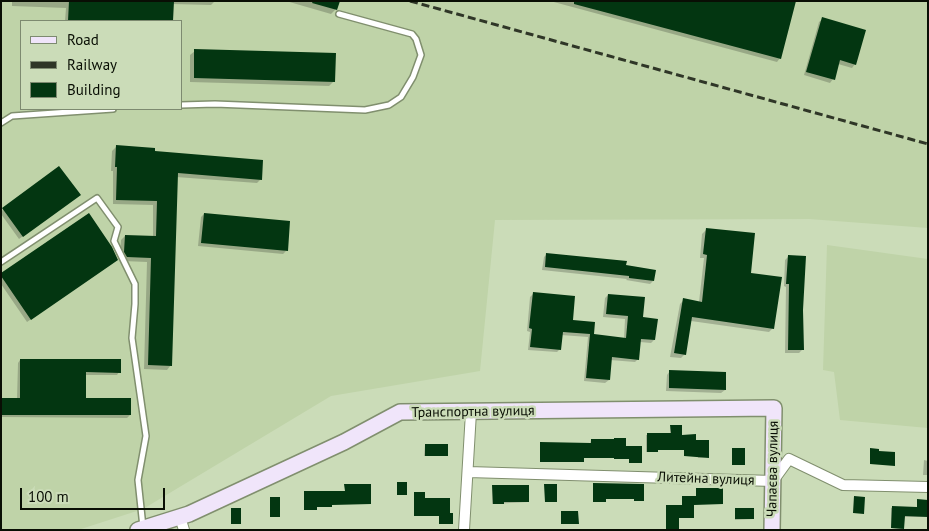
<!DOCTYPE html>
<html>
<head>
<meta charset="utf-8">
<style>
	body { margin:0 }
	#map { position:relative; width:929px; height:531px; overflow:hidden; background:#cbdcb8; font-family:"PT Sans",sans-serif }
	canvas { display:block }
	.frame { position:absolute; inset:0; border:2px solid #090e04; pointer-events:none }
	.legend { position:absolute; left:20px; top:20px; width:162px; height:90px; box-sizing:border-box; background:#cbdcb8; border:1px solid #7d8a70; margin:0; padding:6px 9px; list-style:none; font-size:15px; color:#090e04 }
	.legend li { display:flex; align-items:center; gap:10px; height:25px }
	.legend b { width:25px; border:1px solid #7d8a70 }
	.scale { position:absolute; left:20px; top:488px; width:145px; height:22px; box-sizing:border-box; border:2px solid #090e04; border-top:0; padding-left:6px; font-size:15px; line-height:18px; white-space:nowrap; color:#090e04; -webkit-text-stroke:4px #cbdcb8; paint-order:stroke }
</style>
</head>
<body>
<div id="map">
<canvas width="929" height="531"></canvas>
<div class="frame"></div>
<ul class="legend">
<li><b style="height:6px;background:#f0e5fa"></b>Road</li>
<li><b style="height:6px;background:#2f3627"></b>Railway</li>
<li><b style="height:14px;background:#033611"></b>Building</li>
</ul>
<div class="scale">100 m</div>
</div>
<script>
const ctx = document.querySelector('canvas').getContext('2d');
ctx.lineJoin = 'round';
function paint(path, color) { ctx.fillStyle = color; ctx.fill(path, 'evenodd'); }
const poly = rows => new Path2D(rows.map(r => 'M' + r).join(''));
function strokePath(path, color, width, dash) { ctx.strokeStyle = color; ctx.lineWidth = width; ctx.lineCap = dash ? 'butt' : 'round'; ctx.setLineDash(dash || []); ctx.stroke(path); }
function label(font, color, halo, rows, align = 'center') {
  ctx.font = font + ' "PT Sans",sans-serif'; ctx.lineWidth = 5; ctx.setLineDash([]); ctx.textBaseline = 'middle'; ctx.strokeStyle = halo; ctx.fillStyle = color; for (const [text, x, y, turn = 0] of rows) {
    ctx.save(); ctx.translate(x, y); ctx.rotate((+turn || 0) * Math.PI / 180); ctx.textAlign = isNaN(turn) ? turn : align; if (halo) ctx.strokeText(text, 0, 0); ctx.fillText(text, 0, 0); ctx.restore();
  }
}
paint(poly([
	[1,1,928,1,928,228,809,219,495,220,480,371,331,396,143,509,78,530,1,530],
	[21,21,181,21,181,109,21,109],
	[827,245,928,259,928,428,840,420,834,372,823,370]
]), '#bfd3a8');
paint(poly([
	[12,1,215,1,211,5,172,4,172,21,65,21,66,8,12,6],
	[286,1,339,1,335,10,331,14],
	[550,1,795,1,780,58,777,62],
	[823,19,855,64,852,68,838,64,833,79,830,83,804,75,819,22],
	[195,51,334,81,329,86,190,82,190,55],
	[116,147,154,152,261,179,257,183,176,177,171,365,167,370,144,369,147,262,123,261,120,256,121,240,125,236,153,237,153,205,113,204,113,171,111,171,112,151],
	[76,198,19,239,1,214,3,209],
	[204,214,286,251,283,254,198,246,201,217],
	[706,230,750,275,773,328,769,332,691,321,685,354,681,358,670,357,680,304,684,300,699,302,704,258,700,258,702,234],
	[547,254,625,266,653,281,650,284,626,280,627,279,542,270,544,257],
	[788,257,802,310,802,350,799,353,785,353,786,287,784,286,785,260],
	[113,263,27,322,1,284,1,275],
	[533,294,572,321,593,323,592,336,624,339,625,319,603,317,605,298,608,295,642,318,654,340,651,343,640,342,638,359,635,362,610,360,609,380,605,383,584,381,588,337,561,335,560,349,557,352,528,350,530,332,527,331,530,297],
	[20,360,119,372,117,375,85,375,85,399,130,415,127,418,1,417,1,399,17,399,18,363],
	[670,371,725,390,721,393,666,391,667,375],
	[670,427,681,436,694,442,708,457,698,458,698,456,684,456,684,450,657,450,656,452,646,452,646,435,670,434],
	[591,440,625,447,641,463,629,463,629,459,614,459,614,458,583,458,582,462,540,462,540,444,590,444],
	[425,445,446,456,424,456],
	[924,460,928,461,928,475,923,475],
	[492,486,528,502,492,504],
	[917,501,928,517,904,517,902,529,891,528,891,508,917,508],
	[735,510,753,519,735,520]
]), '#0003');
paint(poly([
	[69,1,174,1,173,21,68,21],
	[313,1,340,1,337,10,312,3],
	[574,1,796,1,781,59,574,4],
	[822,17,866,30,856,65,840,60,835,80,806,72],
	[194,49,336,53,335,82,194,78],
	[116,145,155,148,155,151,263,160,262,180,178,173,172,366,148,365,151,258,127,257,124,252,125,235,156,236,157,201,116,200,117,167,115,167],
	[59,166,81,195,23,237,2,208],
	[89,213,112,247,118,260,31,320,1,276,1,273],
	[204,213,290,221,288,251,201,243],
	[706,228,755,233,751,273,782,277,774,329,692,317,686,355,674,353,683,298,702,302,707,255,703,254],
	[546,253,627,261,626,265,656,270,654,281,629,278,629,276,545,267],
	[788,255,806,256,803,310,804,350,788,350,789,284,786,284],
	[533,292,575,296,573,320,595,322,594,334,626,338,628,316,606,314,608,294,645,297,643,317,658,319,655,340,641,339,639,360,612,357,610,380,586,378,590,334,563,332,561,350,530,347,532,329,529,328],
	[20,359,121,359,121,373,86,372,86,398,131,398,131,415,1,415,1,398,20,398],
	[669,370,726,372,726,390,669,388],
	[670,425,682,425,682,435,696,434,696,440,709,440,709,458,684,456,684,450,658,450,658,452,647,452,647,433,671,433],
	[614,438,626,438,626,446,642,446,642,463,629,463,629,459,614,459,614,458,584,458,584,462,540,462,540,442,591,443,591,439,614,439],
	[425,444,448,444,448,456,425,456],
	[732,448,745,448,745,465,732,465],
	[870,448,879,449,879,451,895,452,895,466,870,464],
	[397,482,407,482,407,495,397,495],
	[593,483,644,484,644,501,634,501,634,499,606,499,606,502,593,502],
	[344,484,371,484,371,504,332,505,332,507,317,507,317,510,304,510,304,491,345,491],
	[544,484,557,484,557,502,545,502],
	[492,485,529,485,529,502,504,502,504,504,493,504],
	[696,488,723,488,723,504,694,505,694,518,679,518,679,530,666,530,666,505,682,505,682,496,696,496],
	[414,492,425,492,425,498,450,498,450,513,453,513,453,524,439,524,439,516,414,516],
	[854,496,865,497,864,514,853,513],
	[270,497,280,497,280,517,270,517],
	[917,499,928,500,928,517,905,516,904,529,891,528,892,506,917,507],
	[231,508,241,508,241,524,231,524],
	[735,508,754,508,754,519,735,519],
	[561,511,578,511,579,524,561,524]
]), '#033611');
const lane = poly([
	[181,105,215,104,365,110,389,105,401,97,413,77,421,55,416,39,412,34,339,14],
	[1,123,12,116,113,109],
	[1,262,97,198,118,227,114,241,135,284,135,304,132,338,146,436,138,480,143,527]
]);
const street = poly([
	[468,472,773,481,789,459,843,485,928,487],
	[180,517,184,530],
	[464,530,471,412]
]);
const secondary = poly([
	[138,530,189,514,344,442,400,412,774,408,772,530]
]);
strokePath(lane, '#808f6e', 8);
strokePath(street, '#808f6e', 12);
strokePath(secondary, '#808f6e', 18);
strokePath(lane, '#fff', 5);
strokePath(street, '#fff', 10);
strokePath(secondary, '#f0e5fa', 15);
strokePath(poly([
	[410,1,928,144]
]), '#2f3627', 3, [8, 4]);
label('14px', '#090e04', '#cbdcb8', [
	["Транспортна вулиця",473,412,-1],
	["Чапаєва вулиця",773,469,-89],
	["Литейна вулиця",706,479,2]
]);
</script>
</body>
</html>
